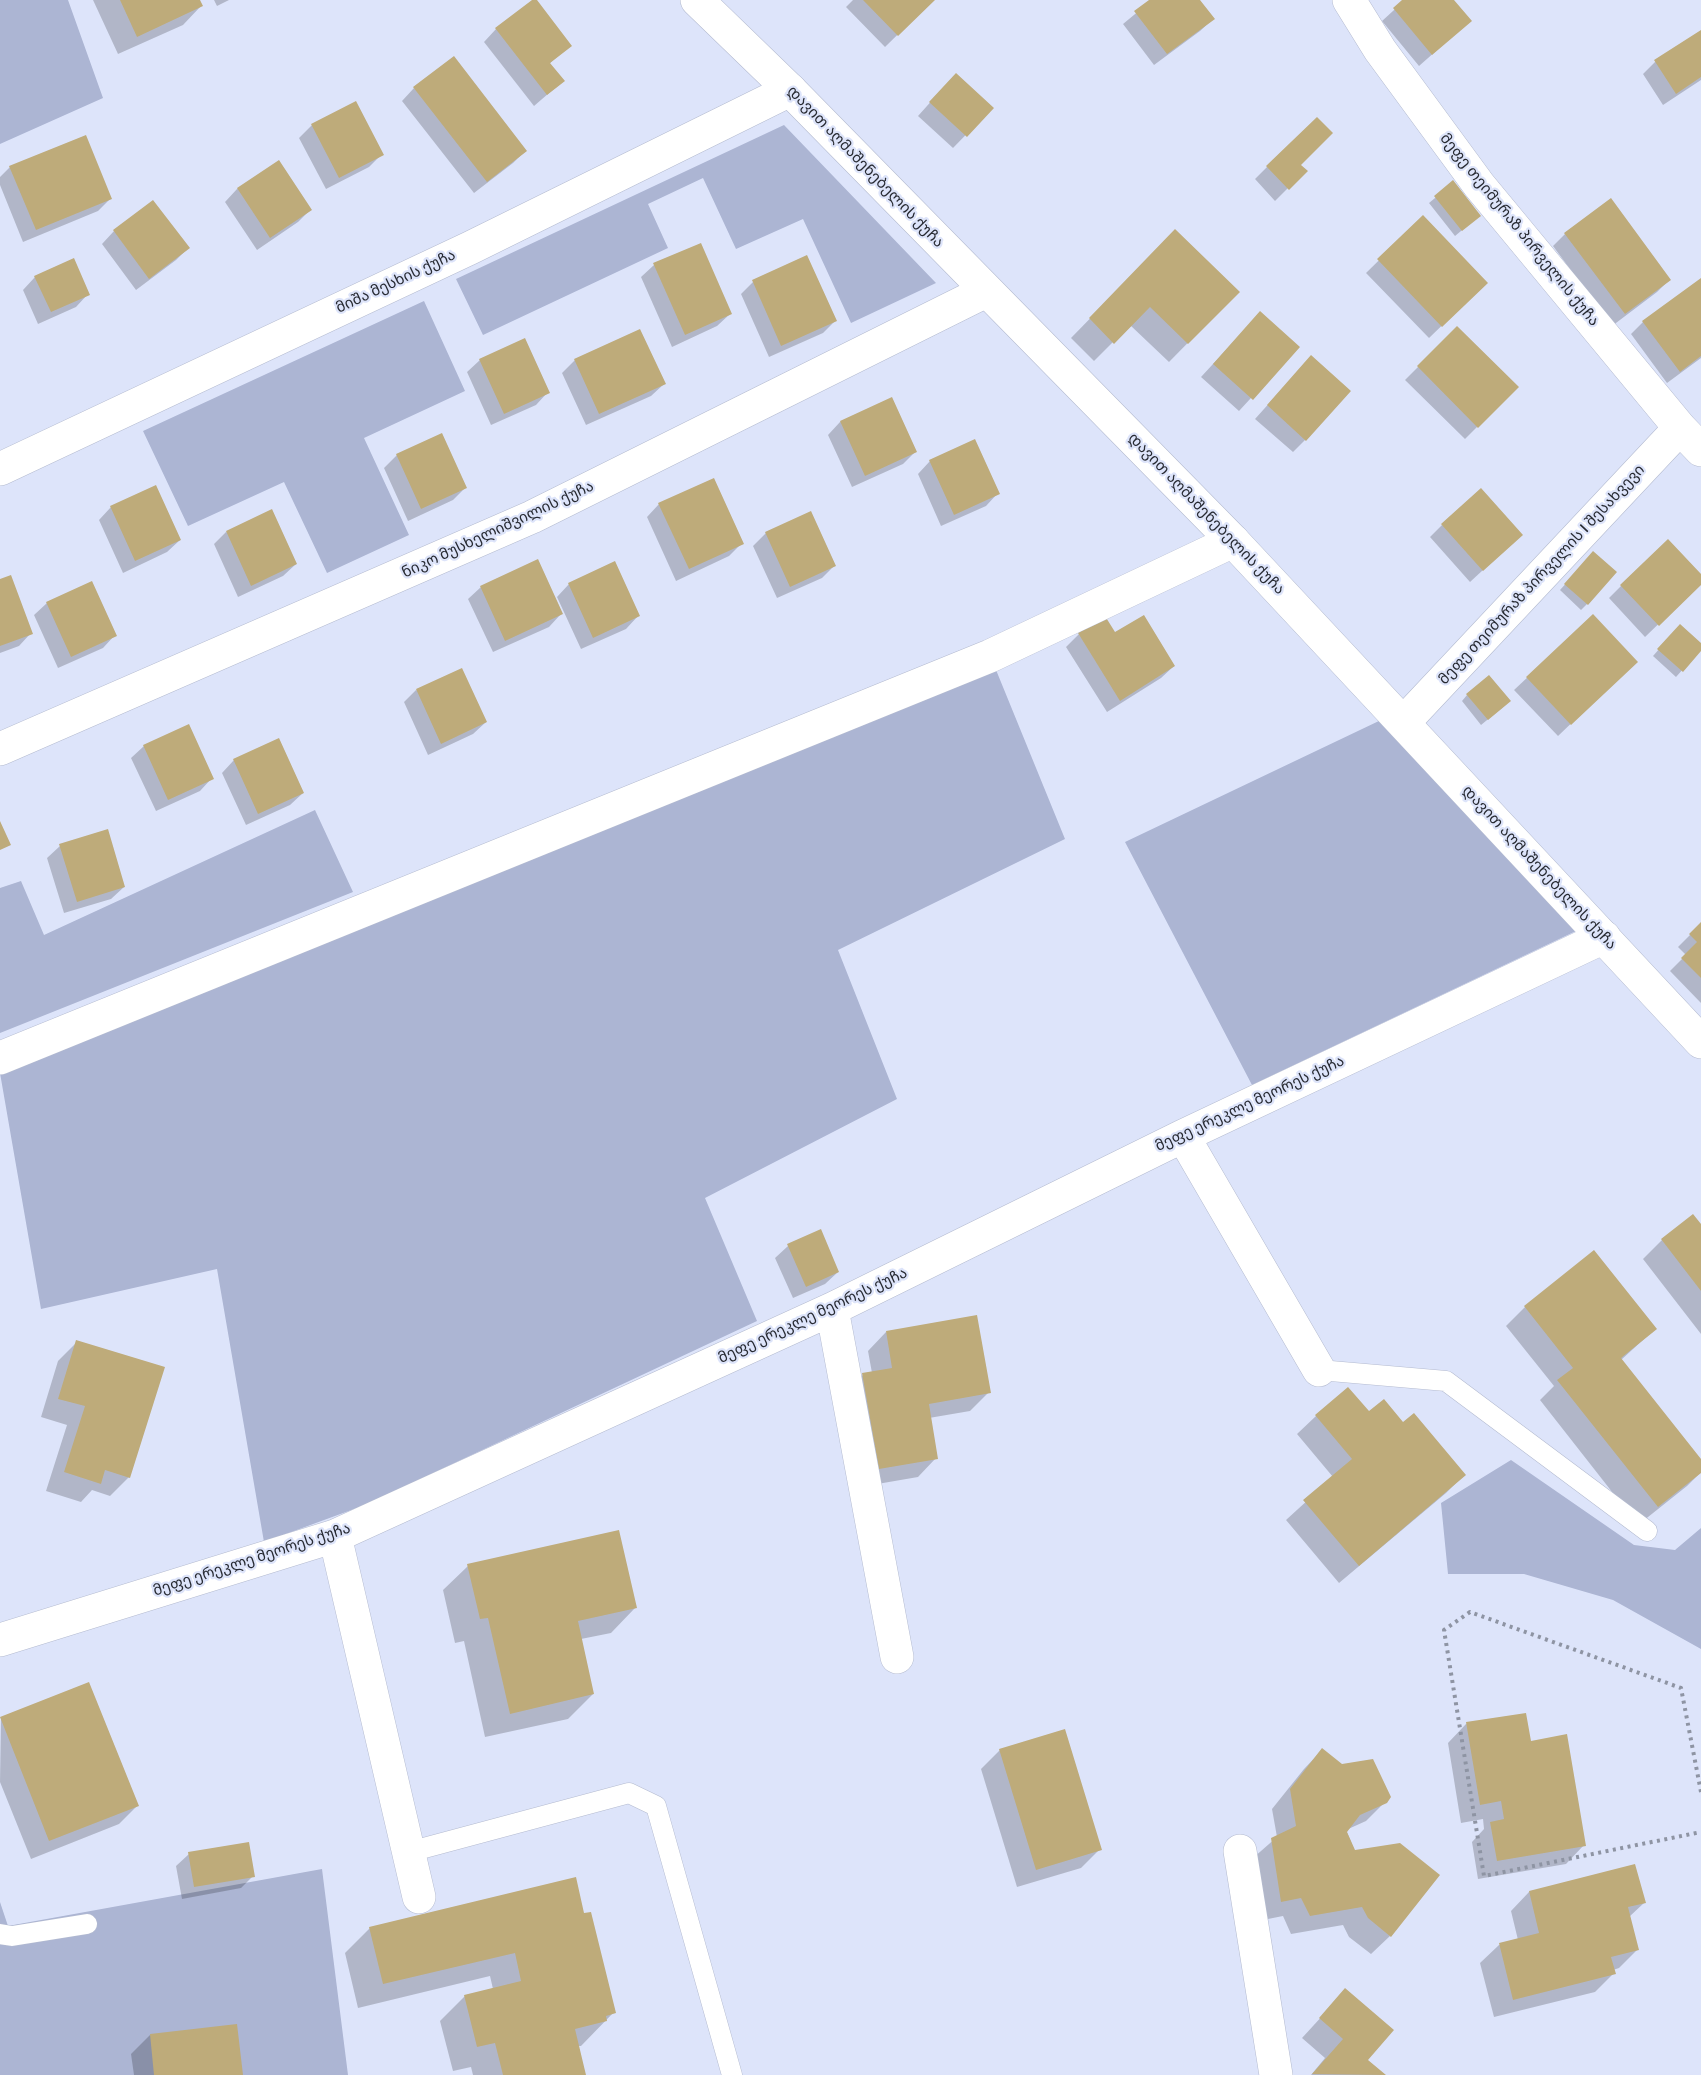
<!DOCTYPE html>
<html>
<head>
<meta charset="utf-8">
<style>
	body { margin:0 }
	canvas { display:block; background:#dde4fa }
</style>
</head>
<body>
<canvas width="1701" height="2075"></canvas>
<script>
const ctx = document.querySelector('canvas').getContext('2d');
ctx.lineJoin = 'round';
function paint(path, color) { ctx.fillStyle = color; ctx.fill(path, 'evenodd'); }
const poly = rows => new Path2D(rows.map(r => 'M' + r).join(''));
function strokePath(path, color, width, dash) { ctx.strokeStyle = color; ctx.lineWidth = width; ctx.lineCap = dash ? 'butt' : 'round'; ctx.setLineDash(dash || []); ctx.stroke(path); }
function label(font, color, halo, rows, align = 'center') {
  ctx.font = font + ' Signika,"Noto Sans Georgian",sans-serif'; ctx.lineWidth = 4.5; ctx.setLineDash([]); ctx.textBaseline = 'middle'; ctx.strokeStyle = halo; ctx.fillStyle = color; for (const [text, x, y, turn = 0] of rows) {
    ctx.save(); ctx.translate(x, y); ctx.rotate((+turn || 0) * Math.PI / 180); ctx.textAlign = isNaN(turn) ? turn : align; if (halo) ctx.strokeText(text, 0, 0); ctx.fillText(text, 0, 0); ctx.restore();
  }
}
paint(poly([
	[0,0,68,0,103,98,0,144],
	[784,125,936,283,851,323,803,219,736,249,703,178,648,204,668,248,483,335,456,279],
	[424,301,465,391,364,438,409,535,327,573,284,482,188,526,143,431],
	[994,665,1065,839,838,950,897,1099,705,1198,757,1321,365,1505,264,1542,217,1269,41,1309,0,1073],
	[1381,720,1576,931,1252,1085,1125,842],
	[315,810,353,892,0,1033,0,888,21,881,44,935],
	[1511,1460,1634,1545,1675,1550,1701,1528,1701,1649,1613,1600,1524,1574,1448,1574,1441,1503],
	[322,1869,348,2075,0,2075,0,1902,8,1926]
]), '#acb5d3');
paint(poly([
	[93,0,199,0,201,6,183,25,118,54],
	[214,0,229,0,217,6],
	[535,0,570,45,549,64,563,81,534,106,484,42,496,29],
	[853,0,933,0,885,47,846,7],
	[1152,0,1199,0,1213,19,1200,31,1154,65,1123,24],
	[1405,0,1452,0,1470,21,1419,66,1382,21],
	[1701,32,1701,80,1663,105,1643,74,1655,62],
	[944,87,992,108,953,148,918,116],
	[414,88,525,151,513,163,474,193,402,101],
	[312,125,382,154,369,167,326,189,299,138],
	[279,162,310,210,298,222,257,250,225,202,237,189],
	[1299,165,1305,171,1275,201,1255,179,1267,167],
	[10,167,110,199,98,211,23,242,0,185,0,177],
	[1453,183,1473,221,1455,236,1429,203],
	[1423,217,1486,283,1429,338,1366,273],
	[114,231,188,248,176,260,136,290,102,244],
	[1565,234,1669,280,1657,292,1612,326,1553,246],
	[700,244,730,314,717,326,672,347,641,277,654,265],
	[1157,250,1238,292,1169,362,1130,325,1094,361,1071,338],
	[35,277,88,294,76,307,38,324,23,290],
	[1701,280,1701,358,1667,383,1631,334,1643,322],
	[753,282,835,321,823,333,769,357,741,294],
	[1248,326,1298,347,1239,411,1201,377],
	[1457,328,1517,387,1465,439,1405,380],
	[640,331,664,384,651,396,586,425,562,373,575,360],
	[480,360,548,392,536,405,491,425,467,372],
	[1299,370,1305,440,1293,452,1255,419],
	[891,399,915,452,903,464,852,487,828,435,840,422],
	[397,455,465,488,453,500,408,521,384,468],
	[930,461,998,493,986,506,941,526,918,474],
	[659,504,742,543,729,556,676,581,647,517],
	[111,507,180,540,167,552,123,573,99,520],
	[1442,525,1508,547,1470,582,1430,537],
	[226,532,296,564,283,576,238,597,214,544],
	[766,533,834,566,822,578,777,598,753,546],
	[1588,559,1587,604,1581,610,1560,590],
	[1701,576,1701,583,1645,637,1609,598,1621,586],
	[0,581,31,633,19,646,0,653],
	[569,584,638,616,626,629,581,649,557,597],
	[481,587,561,614,549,627,493,652,468,599],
	[47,603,115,635,103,648,58,668,34,615],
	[1593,616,1623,674,1558,736,1514,690],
	[1674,632,1701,645,1701,649,1676,677,1653,656],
	[1079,634,1115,634,1174,666,1161,678,1107,712,1066,647],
	[416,690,486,722,473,734,428,755,404,702],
	[1467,695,1503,707,1481,725,1462,701],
	[144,746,212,778,200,791,156,811,131,758],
	[234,760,303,793,290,805,246,825,222,773],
	[60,846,124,887,111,899,64,913,47,858],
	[1701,924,1701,1003,1670,971,1686,955,1678,947],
	[1693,1216,1701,1227,1701,1334,1643,1259,1662,1240],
	[820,1231,838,1272,825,1284,793,1298,775,1258,788,1246],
	[1594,1252,1655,1329,1621,1360,1701,1461,1701,1472,1687,1486,1638,1525,1540,1400,1554,1386,1506,1326,1525,1307],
	[886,1332,989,1392,970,1411,929,1418,936,1458,918,1477,860,1487,844,1394,863,1375,872,1373,868,1351],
	[77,1342,129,1477,110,1496,92,1490,81,1502,46,1491,67,1425,41,1417,58,1361],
	[1369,1413,1403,1424,1464,1475,1446,1493,1339,1583,1286,1520,1333,1477,1297,1434,1316,1416],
	[468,1566,635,1608,611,1633,581,1639,593,1694,568,1719,485,1737,464,1641,455,1643,443,1590],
	[1,1719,138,1805,119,1824,31,1859,0,1782],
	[1466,1724,1530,1742,1584,1845,1566,1864,1478,1879,1472,1842,1484,1829,1483,1819,1461,1823,1448,1743],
	[1000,1750,1100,1849,1081,1868,1017,1887,981,1769],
	[1322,1750,1385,1802,1366,1821,1346,1830,1390,1936,1371,1954,1349,1937,1343,1925,1291,1934,1283,1916,1263,1920,1253,1858,1277,1837,1272,1809,1304,1769],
	[189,1854,253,1876,241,1888,182,1899,176,1866],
	[1529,1892,1644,1903,1629,1917,1638,1949,1619,1968,1613,1970,1614,1973,1595,1992,1494,2017,1480,1963,1499,1945,1518,1940,1511,1911],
	[583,1915,614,2012,581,2046,577,2046,584,2075,473,2075,471,2067,453,2071,440,2021,465,1996,493,1989,490,1976,358,2008,345,1953,370,1928],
	[1346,1990,1366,2060,1383,2075,1311,2075,1325,2058,1302,2038],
	[150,2035,241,2075,134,2075,131,2054]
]), '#0003');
paint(poly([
	[120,0,200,0,203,6,137,37],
	[532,0,537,0,572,46,550,63,565,81,547,95,495,28],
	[863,0,935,0,898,36],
	[1149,0,1200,0,1215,19,1167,54,1134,11],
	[1402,0,1454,0,1472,21,1432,55,1393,8],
	[1701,30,1701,77,1676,94,1654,60],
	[454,56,527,151,487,182,413,87],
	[956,73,994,108,967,137,929,102],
	[356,101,384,155,339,178,311,124],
	[1317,117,1333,133,1301,165,1308,171,1289,190,1266,166],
	[86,135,112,199,36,230,9,166],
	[279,160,312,210,270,238,237,188],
	[1453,180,1481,216,1462,231,1434,196],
	[1611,198,1671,280,1625,314,1564,233],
	[153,200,190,248,149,279,113,230],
	[1423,215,1488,283,1442,327,1377,259],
	[1175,229,1240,292,1188,344,1150,307,1114,344,1089,318],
	[701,243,732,314,685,335,653,263],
	[807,255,837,321,781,346,752,280],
	[74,258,90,295,51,312,34,276],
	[1701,278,1701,356,1680,372,1642,321],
	[1260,311,1300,347,1253,400,1213,364],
	[1457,326,1519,387,1478,428,1417,366],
	[640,329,666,384,599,414,574,359],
	[525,338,550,393,504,414,479,359],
	[1311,355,1351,391,1306,441,1267,405],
	[892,397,917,452,865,476,840,421],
	[442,433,467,488,421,509,396,454],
	[975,439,1000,494,954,515,929,460],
	[714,478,744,544,689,569,658,503],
	[156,485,181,540,135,561,110,506],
	[1481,488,1523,535,1483,571,1441,524],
	[272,509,297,564,251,586,226,531],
	[811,511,836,566,790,587,765,532],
	[1668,539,1701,574,1701,585,1659,626,1620,585],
	[1593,551,1617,572,1588,605,1564,584],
	[538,559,563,614,505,641,480,586],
	[615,561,640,616,593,638,568,583],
	[11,575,33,634,0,646,0,579],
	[92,581,117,636,71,657,46,602],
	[1593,614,1638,662,1571,725,1526,677],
	[1144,615,1175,666,1120,701,1078,633,1105,616,1115,632],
	[1680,624,1701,643,1701,651,1683,672,1657,649],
	[462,668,487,722,441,744,416,689],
	[1489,675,1511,701,1488,720,1466,694],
	[189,724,214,779,168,800,143,745],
	[279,738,304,793,258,814,233,759],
	[0,821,11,845,0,850],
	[108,829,125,887,77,902,59,844],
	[1701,922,1701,978,1681,958,1697,942,1689,934],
	[1693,1214,1701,1224,1701,1291,1661,1239],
	[821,1229,839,1272,806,1287,787,1244],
	[1594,1250,1657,1329,1621,1358,1701,1459,1701,1473,1658,1507,1557,1380,1573,1368,1524,1306],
	[977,1315,991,1393,929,1404,938,1459,879,1469,862,1373,892,1368,886,1331],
	[76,1340,165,1367,130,1478,105,1470,101,1484,64,1472,85,1406,58,1399],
	[1348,1387,1369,1411,1384,1399,1403,1422,1414,1413,1466,1475,1359,1566,1303,1500,1352,1459,1315,1415],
	[619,1530,637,1608,578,1621,594,1694,510,1714,488,1618,480,1619,467,1564],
	[89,1682,139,1806,49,1841,0,1717],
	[1526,1713,1531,1741,1567,1734,1586,1846,1497,1861,1490,1822,1504,1819,1501,1801,1480,1805,1466,1722],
	[1065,1729,1102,1850,1036,1870,999,1749],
	[1322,1748,1342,1764,1373,1759,1391,1797,1387,1803,1360,1815,1347,1832,1355,1850,1400,1843,1440,1875,1391,1937,1368,1918,1362,1907,1310,1916,1301,1898,1281,1902,1271,1838,1296,1826,1290,1789],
	[249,1842,255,1877,194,1887,188,1852],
	[1635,1864,1646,1903,1628,1907,1639,1950,1611,1957,1616,1974,1513,2000,1499,1943,1539,1933,1529,1891],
	[576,1877,584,1913,591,1912,616,2013,606,2016,607,2021,575,2029,586,2075,503,2075,495,2043,477,2047,464,1995,521,1981,515,1953,383,1984,369,1927],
	[1345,1988,1394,2030,1368,2060,1386,2075,1312,2074,1343,2039,1319,2018],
	[237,2024,243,2075,154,2075,150,2034]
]), '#beab7a');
const service = poly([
	[1319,1370,1446,1381,1647,1531],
	[409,1852,629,1793,656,1806,732,2075],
	[0,1934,12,1936,87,1924]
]);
const minor = poly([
	[1349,0,1380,50,1479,185,1680,428,1701,450],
	[0,469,470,248,790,90],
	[1404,722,1680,428],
	[0,749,532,517,986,291],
	[0,1058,990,656,1233,541],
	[1183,1136,1319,1370],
	[832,1309,897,1657],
	[335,1536,419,1897],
	[0,1640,335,1536,832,1309,1183,1136,1604,937],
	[1240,1851,1276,2075]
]);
const tertiary = poly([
	[697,0,790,90,1233,541,1701,1042]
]);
strokePath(service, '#b4bbd0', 21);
strokePath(minor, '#b4bbd0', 34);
strokePath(tertiary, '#b4bbd0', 34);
strokePath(poly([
	[1701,1792,1681,1688,1470,1612,1444,1630,1484,1876,1701,1832]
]), '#8e94a3', 4, [3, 4.5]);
strokePath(service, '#fff', 20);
strokePath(minor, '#fff', 33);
strokePath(tertiary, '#fff', 33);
label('15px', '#272a32', '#dde4fa', [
	["დავით აღმაშენებელის ქუჩა",865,167,46],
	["მეფე თეიმურაზ პირველის ქუჩა",1519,230,51],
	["მიშა მესხის ქუჩა",396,282,-25],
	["დავით აღმაშენებელის ქუჩა",1206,514,46],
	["ნიკო მუსხელიშვილის ქუჩა",498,530,-25],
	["მეფე თეიმურაზ პირველის I შესახვევი",1542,575,-47],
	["დავით აღმაშენებელის ქუჩა",1539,868,47],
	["მეფე ერეკლე მეორეს ქუჩა",1250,1104,-25],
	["მეფე ერეკლე მეორეს ქუჩა",813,1316,-25],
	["მეფე ერეკლე მეორეს ქუჩა",252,1560,-18]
]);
</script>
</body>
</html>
